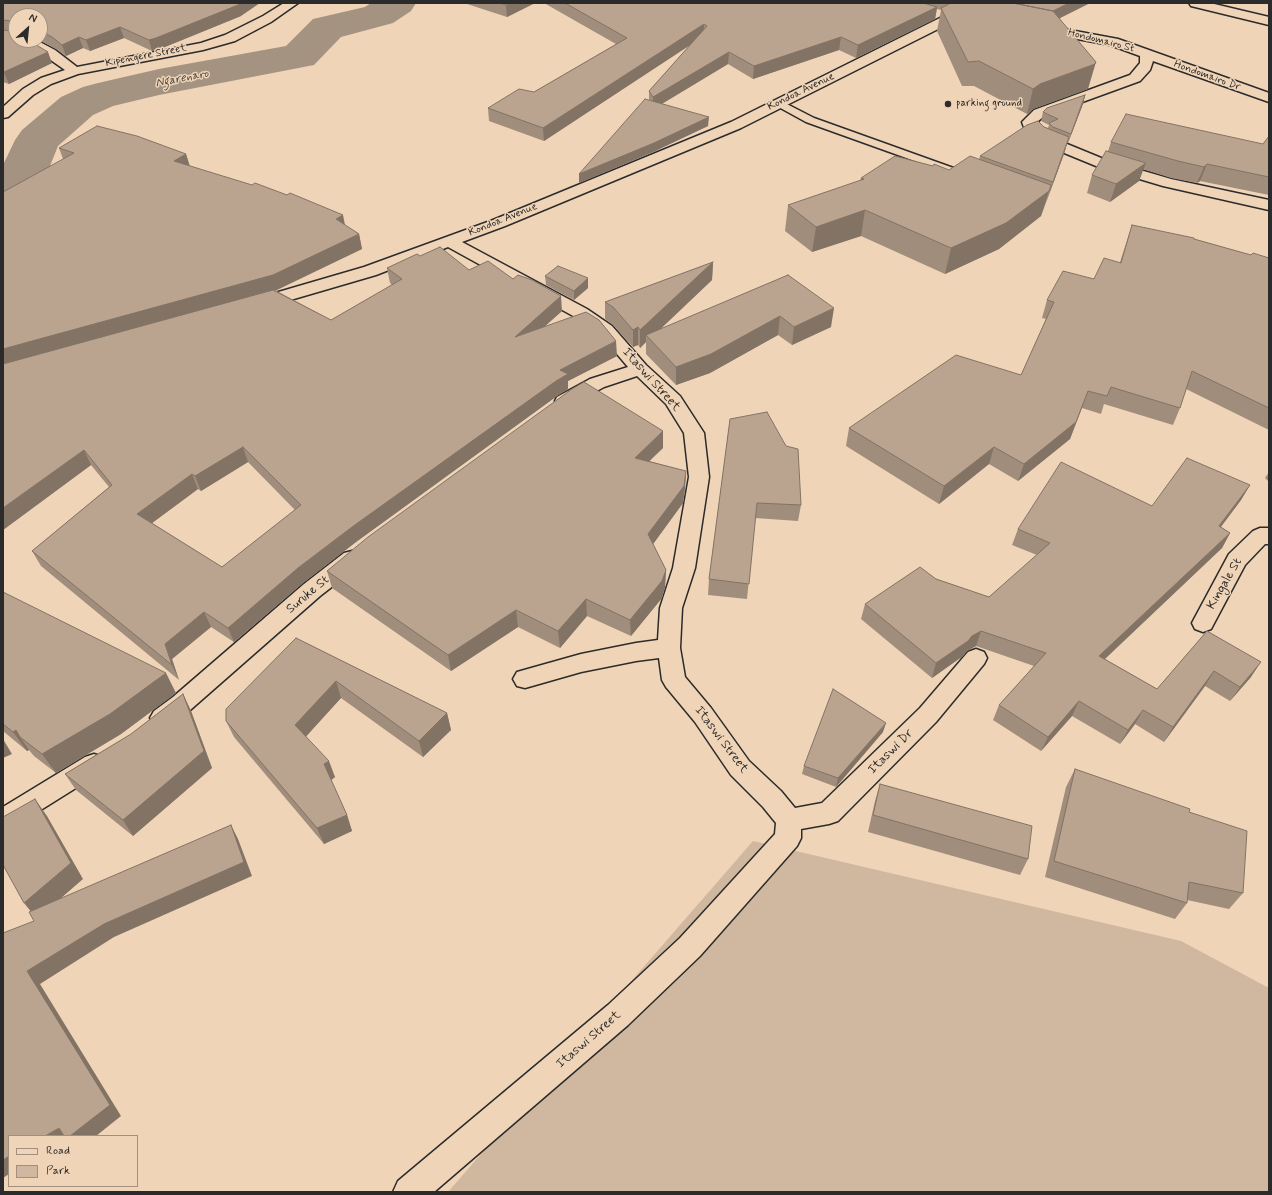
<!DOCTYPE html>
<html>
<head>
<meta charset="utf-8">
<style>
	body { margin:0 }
	#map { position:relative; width:1272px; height:1195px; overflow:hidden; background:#f0d4b7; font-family:Mynerve,sans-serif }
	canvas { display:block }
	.frame { position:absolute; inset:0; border:4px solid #2b2b2b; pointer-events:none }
	.legend { position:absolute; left:8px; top:1135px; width:130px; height:52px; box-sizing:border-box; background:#f0d4b7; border:1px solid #a1907f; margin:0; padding:5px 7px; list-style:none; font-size:12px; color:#2b2b2b }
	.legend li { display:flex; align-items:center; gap:8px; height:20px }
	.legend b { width:20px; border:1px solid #a1907f }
	.north { position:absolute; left:8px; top:8px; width:40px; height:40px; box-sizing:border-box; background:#f0d4b7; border:1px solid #a1907f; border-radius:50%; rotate:27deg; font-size:11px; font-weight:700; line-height:16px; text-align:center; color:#2b2b2b }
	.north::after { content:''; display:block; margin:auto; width:14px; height:18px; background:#2b2b2b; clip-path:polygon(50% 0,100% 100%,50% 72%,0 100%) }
</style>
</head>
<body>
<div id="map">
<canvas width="1272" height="1195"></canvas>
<div class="frame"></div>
<ul class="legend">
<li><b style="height:5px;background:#f0d4b7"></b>Road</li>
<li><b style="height:11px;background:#d0b8a0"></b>Park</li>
</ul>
<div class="north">N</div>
</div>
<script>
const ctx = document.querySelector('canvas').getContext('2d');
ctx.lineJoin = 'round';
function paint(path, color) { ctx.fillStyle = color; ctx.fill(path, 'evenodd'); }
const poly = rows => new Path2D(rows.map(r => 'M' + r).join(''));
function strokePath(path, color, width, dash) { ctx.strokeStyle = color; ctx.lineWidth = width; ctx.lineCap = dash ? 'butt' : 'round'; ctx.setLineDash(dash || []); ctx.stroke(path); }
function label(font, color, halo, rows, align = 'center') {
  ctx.font = font + ' Mynerve,sans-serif'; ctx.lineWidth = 3; ctx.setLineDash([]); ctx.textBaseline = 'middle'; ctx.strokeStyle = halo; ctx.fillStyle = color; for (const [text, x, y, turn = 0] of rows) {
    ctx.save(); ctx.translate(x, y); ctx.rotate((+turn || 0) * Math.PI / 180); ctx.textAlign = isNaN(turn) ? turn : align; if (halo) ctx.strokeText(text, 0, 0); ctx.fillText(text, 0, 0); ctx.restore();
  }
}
paint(poly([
	[753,841,1181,941,1269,988,1269,1192,448,1192]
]), '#d0b8a0');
paint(poly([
	[371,3,416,3,411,11,393,23,341,37,314,65,159,95,113,106,93,115,58,146,48,171,20,214,3,219,3,165,15,140,22,130,61,97,83,87,98,83,159,69,286,46,313,19,365,7,371,3]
]), '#a49381');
const service = poly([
	[779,100,814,118,959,170,961,172,959,174,951,174,806,122,775,105,774,103,779,100]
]);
const minor = poly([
	[284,3,298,3,271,22,235,41,203,50,78,74,51,84,33,95,8,117,3,118,3,107,23,89,41,78,65,70,45,56,22,43,21,40,36,40,55,50,77,67,201,43,225,35,263,16,284,3],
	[970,3,986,3,984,6,741,128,505,226,462,242,587,309,612,326,646,365,680,396,704,433,709,477,695,568,682,608,680,648,685,677,711,708,749,761,781,791,795,808,822,803,920,708,968,652,976,649,984,652,987,658,984,664,936,722,838,821,829,824,801,829,801,838,797,846,700,956,628,1025,434,1192,393,1192,398,1181,608,1005,680,938,775,834,776,823,763,807,731,775,695,722,666,687,662,680,659,658,636,661,581,672,525,688,517,686,513,679,517,672,581,654,636,643,658,640,660,608,673,568,689,477,684,433,666,404,637,376,604,387,571,405,564,407,557,405,555,401,557,397,590,379,628,367,600,334,575,317,448,247,376,275,263,308,257,309,251,308,248,304,251,300,364,267,493,220,731,122,970,3],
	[1189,3,1210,3,1269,17,1269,25,1191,6,1189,3],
	[1043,25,1118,39,1269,93,1269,102,1153,61,1150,70,1140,81,1044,116,1036,123,1037,126,1050,137,1106,160,1171,179,1269,200,1269,210,1163,186,1096,166,1040,143,1025,130,1022,122,1034,110,1130,75,1140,63,1140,56,1110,45,1039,32,1037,29,1039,26,1043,25],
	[1260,528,1269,528,1269,544,1265,544,1245,565,1211,629,1203,632,1195,629,1192,623,1229,554,1253,531,1260,528],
	[352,551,360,553,363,559,360,565,320,596,189,711,170,725,162,728,154,725,150,718,154,711,173,697,304,584,344,553,352,551],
	[94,754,103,757,106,764,103,771,12,828,3,831,3,807,85,757,94,754]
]);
strokePath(service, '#2b2b2b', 3);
strokePath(minor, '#2b2b2b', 3);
paint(service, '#f0d4b7');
paint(minor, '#f0d4b7');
paint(poly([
	[3,3,241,16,160,49,152,51,124,38,90,51,83,48,66,56,56,49,39,40,40,40,40,16,16,16,16,40,52,63,9,84,3,82],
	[464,3,535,3,507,17],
	[544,3,1090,3,1060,18,1088,89,1033,109,1027,114,974,86,962,86,937,31,941,10,937,9,935,19,856,58,839,50,753,79,728,64,662,104,708,126,653,152,579,183,579,174,649,100,649,91,691,44,544,141,489,121,488,108,534,92,616,44],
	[1085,95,1083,104,1068,143,1067,143,1064,154,1047,200,1041,216,999,249,945,274,861,236,812,252,785,231,788,205,860,181,861,178,949,170,979,160,980,156,1044,127,1048,128,1049,125,1041,121,1043,112],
	[1269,136,1269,195,1200,181,1197,183,1171,178,1143,169,1139,181,1110,202,1087,193,1092,175,1108,151,1111,142,1263,144],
	[59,148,186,154,190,166,345,225,359,234,362,249,275,290,331,320,392,285,390,283,387,268,420,256,469,270,513,279,562,311,545,326,617,356,568,381,568,389,557,396,356,542,303,583,234,642,211,627,172,659,179,680,41,566,32,551,109,487,91,465,3,530,63,159],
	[248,462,295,510,222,567,152,523,198,489,201,491],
	[1132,225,1194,239,1251,255,1269,258,1269,430,1186,389,1180,408,1173,425,1104,404,1101,414,1082,408,1070,439,1018,481,989,464,939,504,846,446,849,428,1021,375,1046,319,1042,318,1047,300,1094,279,1120,262],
	[713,262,712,280,659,330,788,275,831,327,792,345,778,335,710,373,676,385,646,354,646,342,640,348,638,345,633,347,613,325,605,319,605,302],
	[545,276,588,288,574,300,546,285],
	[730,419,801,505,798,521,755,518,747,599,708,595,709,579],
	[663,431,663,448,649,461,686,471,685,488,683,503,653,544,666,570,665,587,662,598,631,636,587,616,560,648,518,627,451,671,332,588,327,571],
	[1269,472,1269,482,1265,478],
	[1250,485,1241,500,1221,527,1230,533,1222,548,1105,659,1157,689,1207,631,1251,677,1230,701,1205,686,1164,742,1135,724,1120,744,1072,716,1041,751,993,720,999,705,1034,666,976,646,967,651,963,656,932,678,861,619,865,604,936,579,989,597,1037,555,1012,545,1018,529,1152,506],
	[3,592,176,693,121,734,56,773,34,756,29,750,27,751,3,731],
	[296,638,447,713,451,730,423,757,341,698,306,736,335,777,331,780,347,815,352,831,324,844,234,737,226,721],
	[183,694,191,711,212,768,133,836,76,790,65,774,131,734],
	[883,732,836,787,802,774,804,766],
	[1075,769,1189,812,1243,893,1229,909,1187,900,1187,903,1175,919,1045,877,1066,787],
	[880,784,1028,859,1020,875,868,832,875,801]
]), '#a08d7c');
paint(poly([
	[241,3,260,3,241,16,160,49,152,51,149,40],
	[511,3,535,3,507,17,506,5],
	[1069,3,1090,3,1048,24,1051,12],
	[937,7,935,19,856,58,858,45],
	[704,24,704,36,544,141,543,128],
	[120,27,124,38,90,51,86,40],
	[79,37,83,48,66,56,62,45],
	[841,37,839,50,753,79,754,66],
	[48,52,52,63,9,84,4,72],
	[729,52,728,64,653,109,653,97],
	[1096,62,1088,89,1033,109,1027,114,1033,89,1040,84],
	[1085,95,1083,104,1068,143,1071,134],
	[709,117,708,126,653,152,579,183,579,174],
	[1069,137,1064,154,1047,200,1053,182],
	[186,154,190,168,174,161],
	[1146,163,1139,181,1110,202,1116,184],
	[1207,164,1200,181,1197,183,1204,167],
	[1051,185,1041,216,999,249,945,274,951,248],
	[865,210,861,236,812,252,816,227],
	[343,215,346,230,336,219],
	[359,234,362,249,277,290,3,366,3,349],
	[713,262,712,280,650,339,646,335,646,342,640,348,640,330],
	[588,278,588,288,574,300,574,291],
	[561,296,562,311,516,352,515,337],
	[834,308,831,327,792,345,794,327],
	[780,316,778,335,710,373,676,385,676,367],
	[638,327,638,345,633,347,633,330],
	[616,341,617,356,568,381,568,389,557,396,356,542,303,583,234,642,228,628,298,568,560,370],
	[1088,391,1070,439,1018,481,1024,464],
	[663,431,663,448,635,475,635,458],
	[243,447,248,462,201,491,195,476],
	[994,447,989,464,939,504,944,486],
	[84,450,91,465,3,530,3,508],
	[686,471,685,488,683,503,648,551,648,534],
	[192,474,198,489,144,529,137,514],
	[1250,485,1241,500,1210,541,1219,526],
	[1230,533,1222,548,1092,671,1099,656],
	[666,570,665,587,662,598,631,636,630,620],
	[586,599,587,616,560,648,558,631],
	[516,610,518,627,451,671,448,655],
	[204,612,211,627,172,659,179,680,172,665,165,644],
	[981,631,976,646,967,651,963,656,932,678,936,663,972,636],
	[1261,662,1251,677,1230,701,1240,687],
	[1214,671,1205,686,1164,742,1173,727],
	[166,673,176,693,121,734,56,773,42,754],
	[336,681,341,698,302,741,295,725],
	[183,694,191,711,212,768,133,836,123,820],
	[1079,701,1072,716,1041,751,1048,737],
	[1143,710,1135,724,1120,744,1128,730],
	[447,713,451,730,423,757,419,741],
	[886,723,883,732,836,787,838,778],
	[16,730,20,737,29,750,27,751,13,732],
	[3,739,12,754,3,758],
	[329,761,335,777,330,781,324,764],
	[35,799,47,816,83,879,37,919,24,903],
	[347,815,352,831,324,844,317,828],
	[231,825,238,839,252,876,114,937,40,984,121,1116,96,1136,70,1136,27,971],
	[59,1128,69,1136,45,1136],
	[9,1156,9,1174,3,1178,3,1160]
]), '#827365');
const building = poly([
	[3,3,241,3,238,5,156,38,149,40,120,27,86,40,79,37,62,45,52,37,40,31,40,16,16,16,16,27,13,27,13,21,3,20,3,3],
	[500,3,511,3,506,5,500,3],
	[565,3,923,3,937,7,858,45,841,37,754,66,729,52,653,97,649,91,707,26,704,24,543,128,488,108,519,89,534,92,627,38,565,3],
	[951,3,1013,3,1053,11,1096,62,1095,64,1040,84,1033,89,979,61,968,62,941,8,951,3],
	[1013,3,1069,3,1053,11,1013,3],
	[3,30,11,31,15,30,16,31,16,40,28,40,48,52,4,72,3,72,3,30],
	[1085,95,1071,134,1053,127,1049,123,1058,119,1043,112,1047,108,1085,95],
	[645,99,709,117,654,143,579,174,645,99],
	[1126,114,1263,144,1269,136,1269,177,1207,164,1204,167,1178,161,1111,142,1126,114],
	[1038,121,1044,127,1069,137,1053,182,980,156,1027,125,1038,121],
	[97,126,137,136,186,154,174,161,252,185,255,183,287,195,290,193,343,215,336,219,359,234,273,275,3,349,3,192,74,153,59,148,97,126],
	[1106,151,1146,163,1116,184,1092,175,1106,151],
	[895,156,933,166,934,164,949,170,970,156,1051,185,1049,191,1006,223,951,248,865,210,816,227,788,205,864,179,861,178,895,156],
	[1132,225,1194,238,1194,239,1251,255,1253,253,1269,258,1269,408,1192,371,1180,408,1111,387,1107,396,1088,391,1076,422,1024,464,994,447,944,486,849,428,956,355,1021,375,1054,302,1047,300,1063,271,1094,279,1104,258,1121,263,1132,225],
	[440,247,469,270,488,261,513,279,518,275,532,280,561,296,515,337,586,312,599,320,616,341,560,370,568,374,556,381,352,527,298,568,228,628,204,612,165,644,172,665,32,551,112,485,84,450,3,508,3,364,273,290,331,320,402,279,387,268,417,254,420,256,440,247],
	[243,447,301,505,222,567,137,514,192,474,195,476,243,447],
	[713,262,640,330,638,327,633,330,613,307,605,302,713,262],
	[558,266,588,278,574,291,545,276,558,266],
	[788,275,834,308,794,327,780,316,711,354,676,367,646,335,788,275],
	[584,382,663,431,635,458,686,471,684,486,648,534,666,570,662,581,630,620,586,599,558,631,516,610,448,655,327,571,368,537,572,389,584,382],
	[767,412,786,446,798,449,801,505,757,503,749,584,709,579,730,419,767,412],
	[1187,458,1250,485,1219,526,1230,533,1099,656,1157,689,1207,631,1261,662,1240,687,1214,671,1173,727,1143,710,1128,730,1079,701,1048,737,999,705,1046,653,981,631,972,636,968,641,936,663,865,604,920,567,936,579,989,597,1050,543,1018,529,1061,462,1152,506,1187,458],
	[3,592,166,673,110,714,42,754,20,737,16,730,13,732,3,724,3,592],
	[296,638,447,713,419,741,336,681,295,725,329,761,324,764,347,815,317,828,226,721,226,709,296,638],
	[833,689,886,723,838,778,804,766,833,689],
	[183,694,204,751,123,820,65,774,131,734,183,694],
	[1075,769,1190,809,1189,812,1247,831,1243,893,1189,882,1187,903,1054,861,1075,769],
	[880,784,1032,826,1028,859,873,815,880,784],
	[35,799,71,863,24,903,3,865,3,817,35,799],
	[231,825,244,862,104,924,27,971,110,1105,70,1136,64,1136,59,1128,45,1136,9,1136,9,1156,3,1160,3,933,34,921,29,912,231,825]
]);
paint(building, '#baa490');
strokePath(building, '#827365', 1);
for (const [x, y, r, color] of [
	[948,104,4,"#2b2b2b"]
]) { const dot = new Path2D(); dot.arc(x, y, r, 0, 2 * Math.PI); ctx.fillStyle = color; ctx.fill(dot); strokePath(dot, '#f0d4b7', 1.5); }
label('11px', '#2b2b2b', '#f0d4b7', [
	["Hondomairo St",1101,41,14],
	["Kipengere Street",146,56,-11],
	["Hondomairo Dr",1207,76,20],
	["Kondoa Avenue",801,92,-26],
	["Kondoa Avenue",503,220,-22]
]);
label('11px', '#2b2b2b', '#f0d4b7', [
	["parking ground",956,104]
], 'left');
label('italic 12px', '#494540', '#f0d4b7', [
	["Ngarenaro",182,79,-11]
]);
label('13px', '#2b2b2b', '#f0d4b7', [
	["Itaswi Street",651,380,48],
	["Kingale St",1225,584,-60],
	["Suruke St",308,595,-40],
	["Itaswi Street",721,740,53],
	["Itaswi Dr",891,752,-45],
	["Itaswi Street",589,1040,-41]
]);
</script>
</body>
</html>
